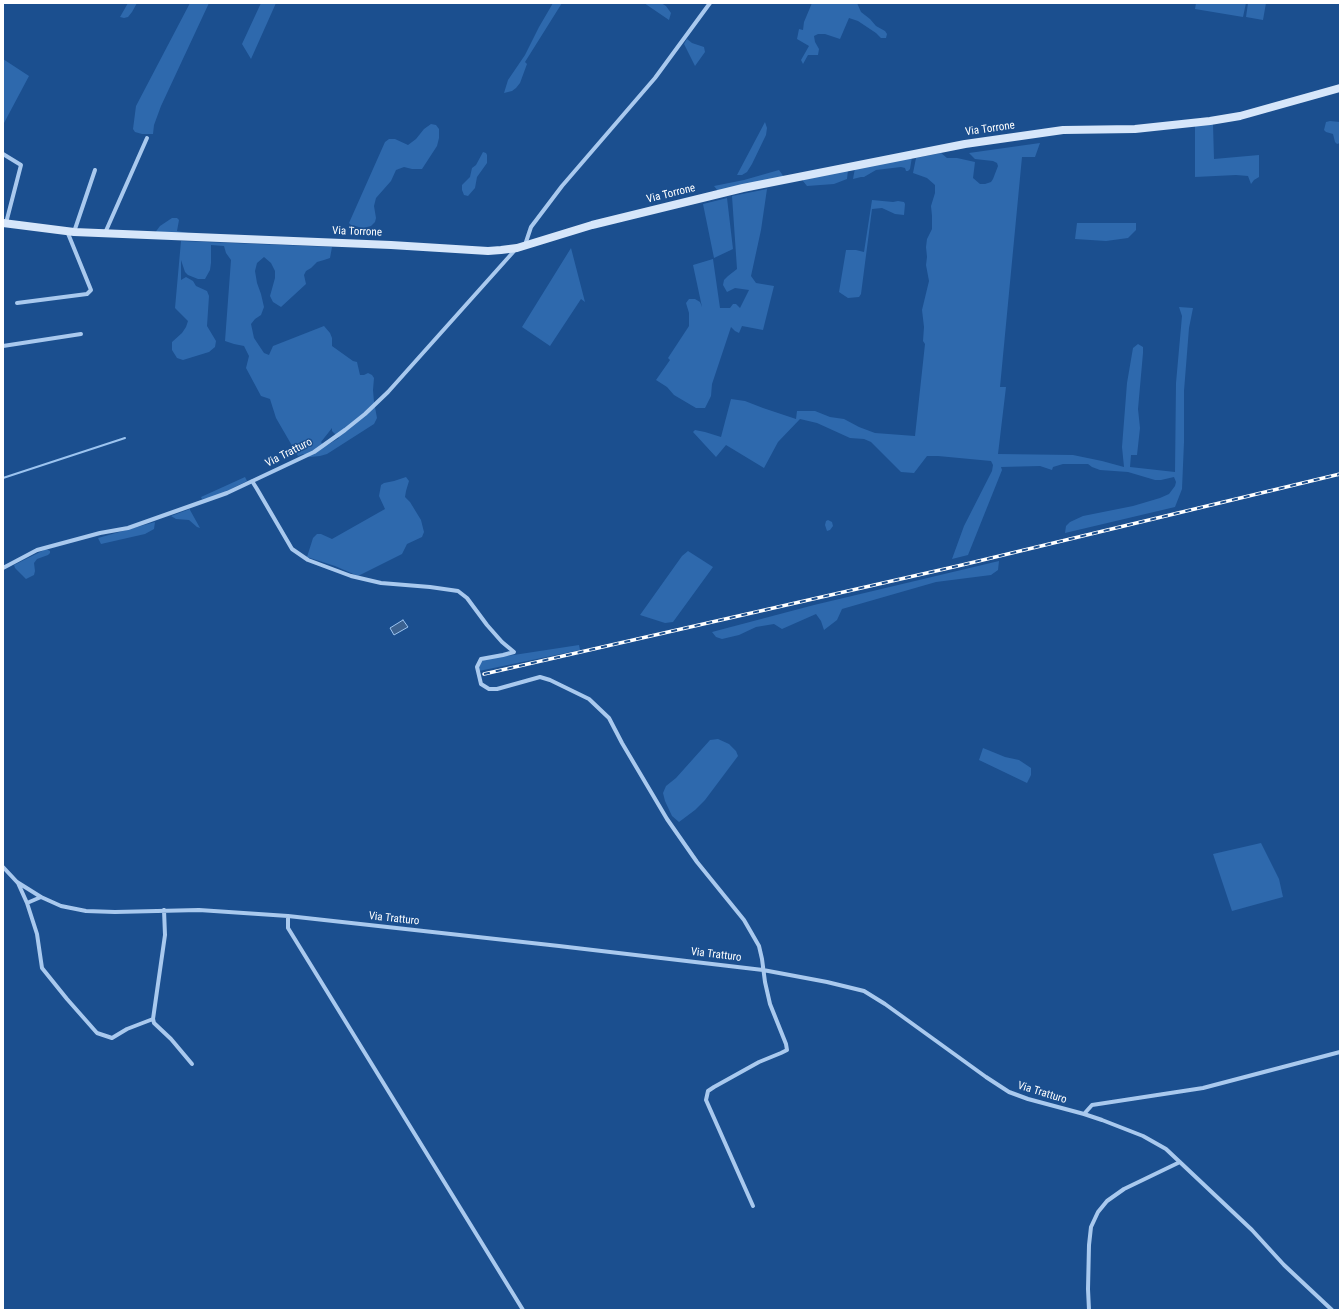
<!DOCTYPE html>
<html>
<head>
<meta charset="utf-8">
<style>
	body { margin:0 }
	#map { position:relative; width:1343px; height:1313px; overflow:hidden; background:#1b4f8f; font-family:"Roboto Condensed",sans-serif }
	canvas { display:block }
	.frame { position:absolute; inset:0; border:4px solid #fff; pointer-events:none }
</style>
</head>
<body>
<div id="map">
<canvas width="1343" height="1313"></canvas>
<div class="frame"></div>
</div>
<script>
const ctx = document.querySelector('canvas').getContext('2d');
ctx.lineJoin = 'round';
function paint(path, color) { ctx.fillStyle = color; ctx.fill(path, 'evenodd'); }
const poly = rows => new Path2D(rows.map(r => 'M' + r).join(''));
function strokePath(path, color, width, dash) { ctx.strokeStyle = color; ctx.lineWidth = width; ctx.lineCap = dash ? 'butt' : 'round'; ctx.setLineDash(dash || []); ctx.stroke(path); }
function label(font, color, halo, rows, align = 'center') {
  ctx.font = font + ' "Roboto Condensed",sans-serif'; ctx.lineWidth = 3; ctx.setLineDash([]); ctx.textBaseline = 'middle'; ctx.strokeStyle = halo; ctx.fillStyle = color; for (const [text, x, y, turn = 0] of rows) {
    ctx.save(); ctx.translate(x, y); ctx.rotate((+turn || 0) * Math.PI / 180); ctx.textAlign = isNaN(turn) ? turn : align; if (halo) ctx.strokeText(text, 0, 0); ctx.fillText(text, 0, 0); ctx.restore();
  }
}
paint(poly([
	[128,3,137,3,132,12,128,17,124,18,120,17],
	[190,3,209,3,161,106,154,125,153,134,142,134,135,132,133,129,136,106],
	[261,3,276,3,251,59,242,44],
	[553,3,562,3,525,62,527,64,520,83,516,88,512,91,504,93,508,80,525,55,539,27],
	[644,3,661,3,666,6,671,13,669,20],
	[812,3,857,3,861,12,870,19,876,26,885,31,887,34,886,38,881,38,876,33,858,21,849,18,840,39,825,34,818,34,814,36,815,42,819,49,818,55,808,55,803,64,801,60,809,46,797,39,799,29,803,30,804,22],
	[1196,3,1246,3,1243,17,1195,9],
	[1248,3,1266,3,1263,20,1246,17],
	[687,39,692,43,704,47,705,52,695,66,684,44],
	[3,59,29,76,4,123,3,122],
	[1330,121,1340,122,1340,143,1337,144,1335,142,1333,134,1326,132,1324,130,1326,122],
	[765,122,767,128,766,135,752,164,747,172,742,175,737,175],
	[431,124,436,125,439,129,439,138,437,146,422,169,412,169,404,167,396,170,391,181,376,198,374,206,376,218,375,222,371,226,363,228,351,225,349,223,385,142,389,139,395,139,408,145,416,139,424,129],
	[1213,124,1214,159,1259,155,1259,177,1254,180,1251,184,1248,176,1236,175,1195,177,1195,126],
	[1040,143,1035,157,1022,157,1000,387,1006,387,998,454,1073,455,1102,461,1124,467,1122,447,1127,383,1133,348,1138,344,1143,347,1143,353,1138,409,1140,428,1137,455,1131,455,1130,467,1175,472,1176,383,1182,316,1179,307,1193,308,1189,328,1184,391,1184,442,1182,489,1175,507,1065,533,1066,526,1070,522,1083,516,1133,506,1160,498,1169,494,1175,486,1176,482,1174,477,1161,480,1155,480,1128,472,1100,470,1092,467,1088,464,1063,464,1053,467,1052,470,1040,466,1001,467,1002,470,968,555,952,559,964,526,992,471,993,465,991,461,938,456,927,456,914,473,901,472,871,442,864,439,850,438,817,423,800,419,778,442,764,468,726,445,716,457,693,432,695,430,705,432,721,437,731,399,745,401,763,408,796,419,797,411,815,411,830,417,844,419,859,427,875,433,915,436,925,344,923,341,924,327,922,310,929,281,926,265,927,257,926,247,927,239,932,229,932,216,931,206,935,193,935,185,927,178,913,173,916,158,941,153,947,158,957,158,975,162,973,178,980,184,985,184,991,182,993,179,998,166,997,163,993,161,975,159,969,153],
	[483,152,486,153,487,155,487,163,477,177,475,188,468,196,464,195,462,190,462,185,470,177,472,168,476,165],
	[912,157,910,169,908,171,906,171,905,168,901,167,876,170,864,177,861,177,853,179,855,168],
	[779,170,784,177,718,191,714,186,744,180],
	[848,170,847,179,834,184,807,186,803,181,804,178],
	[767,189,761,230,751,276,756,283,774,286,763,330,742,326,739,333,735,331,731,327,712,384,711,396,705,408,696,408,674,395,667,387,656,380,670,360,668,358,689,326,689,313,686,303,689,299,695,299,700,302,702,307,693,265,713,259,720,308,730,308,733,304,736,304,740,308,749,290,735,288,727,292,723,285,724,280,728,276,737,269,732,196],
	[727,198,733,249,714,258,703,204],
	[872,200,893,202,898,201,904,202,905,204,904,215,895,214,882,208,872,209,861,294,859,297,848,298,839,292,846,250,856,250,864,252],
	[172,218,177,218,179,220,177,231,199,235,154,234,160,226],
	[1077,223,1136,223,1136,230,1128,238,1106,241,1075,239],
	[181,241,332,247,330,258,324,260,317,262,311,268,306,271,304,275,306,284,281,307,273,302,270,296,275,278,275,271,271,263,264,257,257,263,255,271,257,283,261,294,264,307,261,315,255,319,251,324,254,338,264,353,269,355,273,346,324,326,330,333,332,338,332,346,353,361,357,362,360,375,364,375,368,373,372,375,374,378,373,390,374,402,377,418,374,424,327,454,320,456,310,457,303,454,298,456,276,418,270,399,261,396,246,368,249,356,244,346,234,344,225,341,231,260,226,253,224,246,211,245,211,263,210,270,205,279,198,279,188,275,185,272,181,260,181,280,186,277,193,281,196,286,207,291,209,296,207,326,216,341,215,347,209,352,183,360,177,358,172,350,172,342,182,333,186,327,188,321,175,308],
	[332,428,332,431,339,438,324,447,321,442],
	[571,248,585,302,581,299,550,346,522,327],
	[245,477,247,481,223,493,209,498,202,499,201,497],
	[406,477,409,481,406,491,405,497,410,502,421,520,424,532,422,537,407,544,402,554,358,576,335,566,307,557,313,538,317,534,321,534,332,539,385,509,379,496,381,485,384,483,394,481],
	[190,509,190,510,200,528,197,527,189,520,176,519,171,516],
	[828,520,832,522,833,526,830,530,827,531,825,525,826,521],
	[155,522,154,529,145,534,101,544,98,538],
	[46,549,50,551,50,553,48,555,37,559,34,563,35,571,34,575,26,579,15,568,14,565],
	[688,551,713,567,673,622,665,623,640,615,682,556],
	[999,561,998,570,991,575,936,582,842,609,837,620,824,630,821,621,816,614,782,629,774,624,756,627,739,635,722,639,716,637,712,632,814,605],
	[579,645,580,650,479,671,478,666,481,660],
	[718,739,729,744,736,751,738,756,705,800,695,810,679,822,672,816,665,801,663,793,666,786,676,778,710,740],
	[983,748,1005,757,1019,760,1031,768,1031,775,1027,783,979,760],
	[1261,843,1279,879,1283,897,1232,911,1213,854]
]), '#2e69ad');
const water = poly([
	[403,620,408,627,394,635,390,628,403,620]
]);
paint(water, '#3c6290');
strokePath(water, '#9cc4f0', 1);
strokePath(poly([
	[3,478,125,438]
]), '#9cc4f0', 2);
strokePath(poly([
	[3,154,21,165,6,223],
	[74,232,95,170],
	[105,233,147,138],
	[525,245,531,227,562,186,655,78,710,3],
	[17,303,87,294,91,290,67,231],
	[3,346,81,334],
	[252,481,257,489,292,549,308,560,351,576,381,583,430,587,458,591,467,598,487,625,502,642,514,652,503,655,481,659,477,667,481,684,489,689,497,689,540,677,550,680,589,699,609,718,622,743,667,819,697,862,744,920,759,946,762,959,765,982,770,1004,786,1044,787,1050,781,1053,759,1062,714,1087,708,1091,706,1100,753,1206],
	[3,568,37,550,100,533,128,528,227,493,314,452,345,430,365,414,388,392,515,250],
	[3,867,17,882,41,897,61,906,86,911,115,912,199,910,288,916,559,946,763,970,827,982,864,991,885,1004,986,1077,1009,1092,1028,1099,1084,1114,1102,1120,1143,1136,1166,1149,1252,1230,1284,1265,1332,1310],
	[18,883,27,903,37,934,42,968,67,999,97,1033,112,1038,127,1029,153,1019],
	[27,903,41,897],
	[164,910,165,935,153,1019,154,1023,171,1039,192,1064],
	[288,916,288,928,523,1310],
	[1084,1114,1092,1105,1203,1088,1340,1052],
	[1089,1310,1088,1289,1089,1245,1091,1227,1098,1212,1107,1201,1124,1189,1180,1162]
]), '#a9c9ee', 4);
strokePath(poly([
	[3,223,74,232,391,245,488,251,501,250,517,248,592,225,743,188,965,144,1063,130,1135,129,1210,121,1240,116,1340,88]
]), '#d6e6fa', 8);
const rail = poly([
	[484,674,962,565,1340,474]
]);
strokePath(rail, '#fff', 3.5);
strokePath(rail, '#1b4f8f', 2, [6]);
label('11px', '#fff', '#1b4f8f', [
	["Via Torrone",990,129,-8],
	["Via Torrone",671,194,-14],
	["Via Torrone",357,232,2],
	["Via Tratturo",289,453,-27],
	["Via Tratturo",394,919,6],
	["Via Tratturo",716,955,7],
	["Via Tratturo",1042,1093,17]
]);
</script>
</body>
</html>
